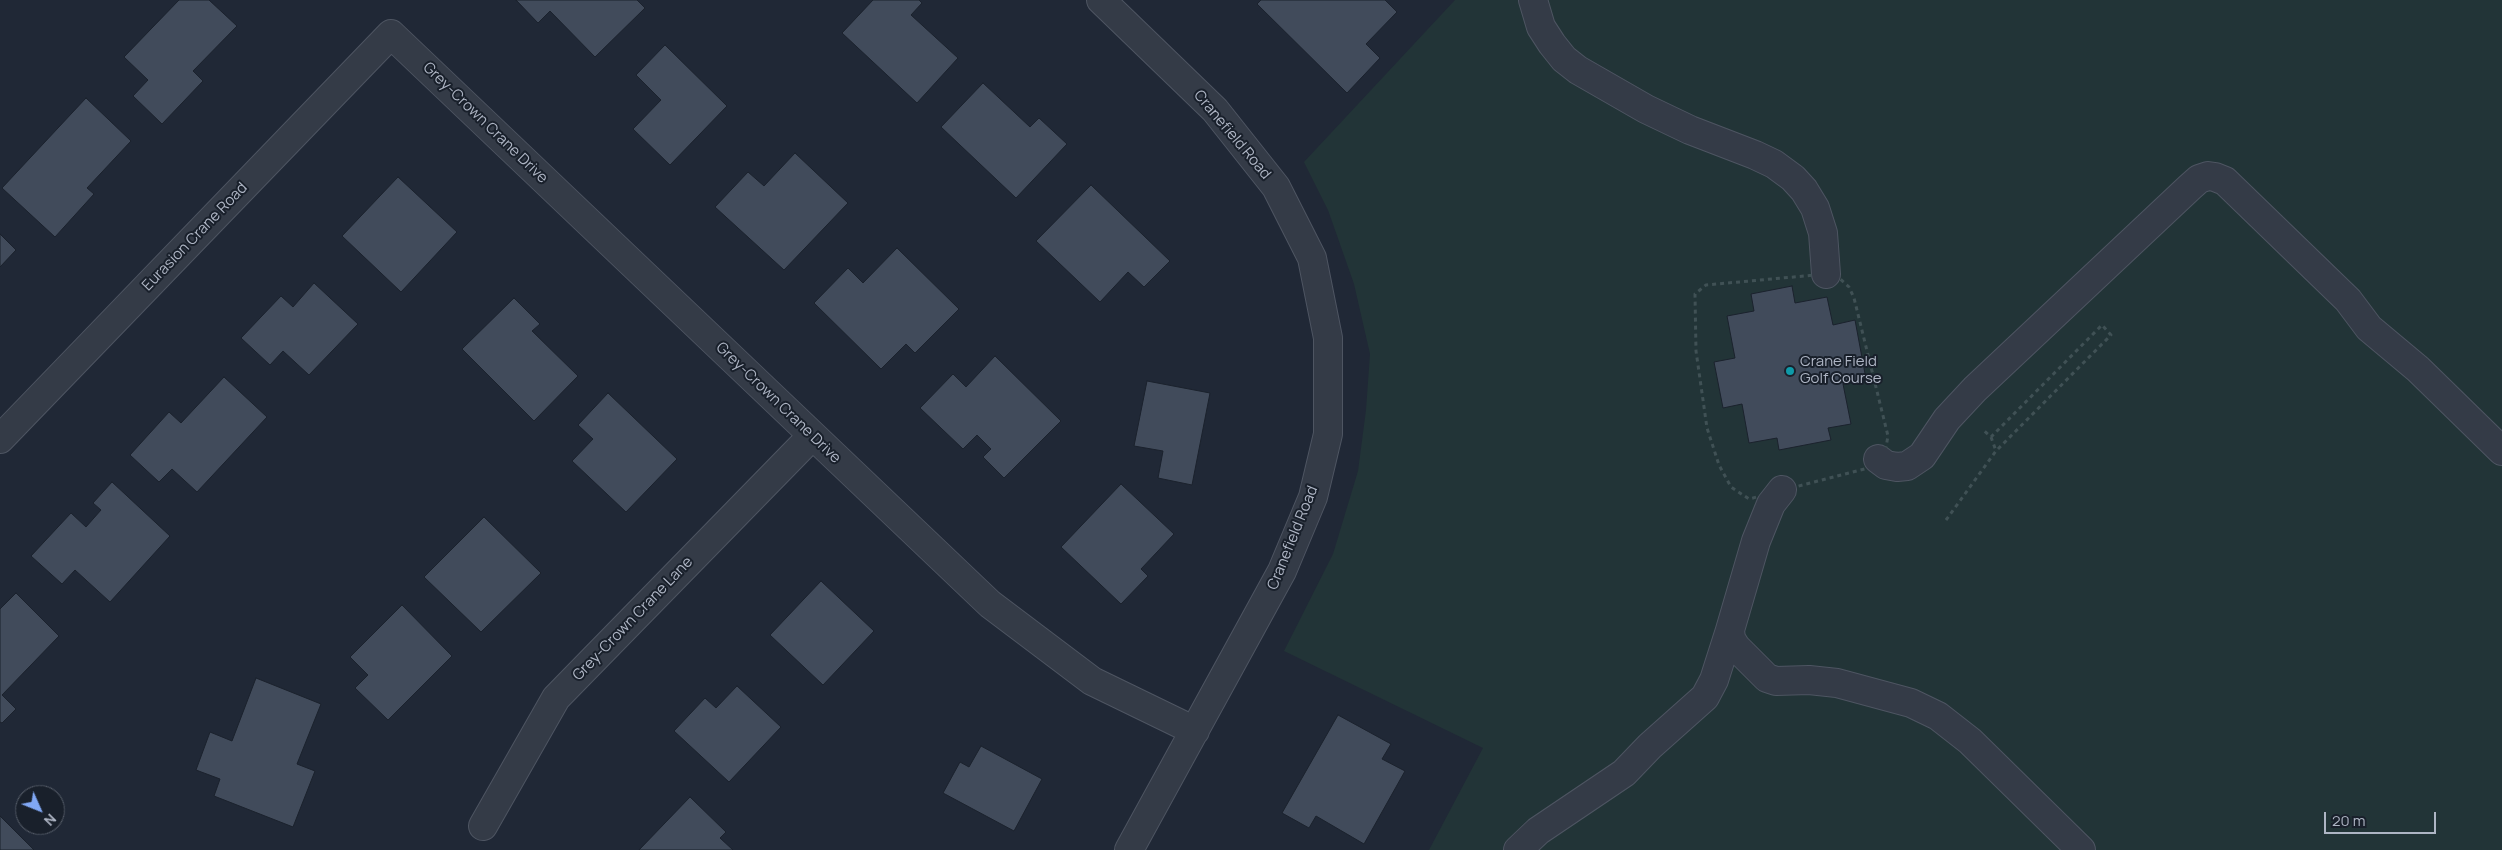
<!DOCTYPE html>
<html>
<head>
<meta charset="utf-8">
<style>
	body { margin:0 }
	#map { position:relative; width:2502px; height:850px; overflow:hidden; background:#202836; font-family:Manrope,sans-serif }
	canvas { display:block }
	.north { position:absolute; left:15px; top:785px; width:50px; height:50px; box-sizing:border-box; background:#19202b; border:1px solid #555c68; border-radius:50%; rotate:134deg; font-size:14px; font-weight:700; line-height:20px; text-align:center; color:#aeb5c4 }
	.north::after { content:''; display:block; margin:auto; width:18px; height:22px; background:#81a8f5; clip-path:polygon(50% 0,100% 100%,50% 72%,0 100%) }
	.scale { position:absolute; left:2324px; top:812px; width:112px; height:22px; box-sizing:border-box; border:2px solid #aeb5c4; border-top:0; padding-left:6px; font-size:15px; line-height:18px; white-space:nowrap; color:#aeb5c4; -webkit-text-stroke:4px #19202b; paint-order:stroke }
</style>
</head>
<body>
<div id="map">
<canvas width="2502" height="850"></canvas>
<div class="north">N</div>
<div class="scale">20 m</div>
</div>
<script>
const ctx = document.querySelector('canvas').getContext('2d');
ctx.lineJoin = 'round';
function paint(path, color) { ctx.fillStyle = color; ctx.fill(path, 'evenodd'); }
const poly = rows => new Path2D(rows.map(r => 'M' + r).join(''));
function strokePath(path, color, width, dash) { ctx.strokeStyle = color; ctx.lineWidth = width; ctx.lineCap = dash ? 'butt' : 'round'; ctx.setLineDash(dash || []); ctx.stroke(path); }
function label(font, color, halo, rows, align = 'center') {
  ctx.font = font + ' Manrope,sans-serif'; ctx.lineWidth = 4; ctx.setLineDash([]); ctx.textBaseline = 'middle'; ctx.strokeStyle = halo; ctx.fillStyle = color; for (const [text, x, y, turn = 0] of rows) {
    ctx.save(); ctx.translate(x, y); ctx.rotate((+turn || 0) * Math.PI / 180); ctx.textAlign = isNaN(turn) ? turn : align; if (halo) ctx.strokeText(text, 0, 0); ctx.fillText(text, 0, 0); ctx.restore();
  }
}
paint(poly([
	[1455,0,2502,0,2502,850,1429,850,1483,748,1284,651,1333,554,1358,471,1366,410,1370,354,1354,284,1328,210,1304,162]
]), '#223437');
const building = poly([
	[179,0,209,0,237,26,193,71,203,81,162,124,133,96,148,80,124,57,179,0],
	[516,0,637,0,645,8,595,57,550,11,538,23,516,0],
	[873,0,919,0,922,3,911,15,958,58,917,103,842,33,873,0],
	[1261,0,1385,0,1397,12,1366,44,1380,58,1347,93,1257,4,1261,0],
	[665,45,727,106,670,165,633,129,661,100,636,75,665,45],
	[983,83,1030,127,1039,118,1067,144,1016,198,941,127,983,83],
	[86,98,131,141,87,188,94,194,55,237,2,188,86,98],
	[795,153,848,203,784,270,715,207,748,172,764,186,795,153],
	[398,177,457,232,401,292,342,236,398,177],
	[1091,185,1170,261,1144,287,1128,272,1100,302,1036,241,1091,185],
	[0,234,16,250,0,267,0,234],
	[897,248,959,309,915,353,906,344,881,369,814,303,848,268,863,283,897,248],
	[314,283,358,324,309,375,283,351,270,365,241,338,281,296,293,307,314,283],
	[1792,286,1795,303,1827,297,1833,325,1855,320,1866,379,1843,384,1851,424,1828,428,1831,440,1779,450,1777,438,1749,443,1742,404,1723,408,1714,362,1735,358,1727,316,1754,311,1751,294,1792,286],
	[514,298,540,324,532,331,578,376,534,421,462,349,514,298],
	[995,356,1061,421,1004,478,983,457,991,449,977,435,963,449,920,408,953,374,966,387,995,356],
	[224,377,267,417,197,492,172,469,159,482,130,455,169,412,181,423,224,377],
	[1147,381,1210,393,1192,485,1158,478,1163,451,1134,446,1147,381],
	[608,393,677,459,626,512,572,461,593,439,578,425,608,393],
	[112,482,170,536,110,602,75,570,62,584,31,556,71,513,86,527,101,510,93,503,112,482],
	[1121,484,1174,534,1141,569,1148,576,1121,604,1061,547,1121,484],
	[484,517,541,573,481,632,424,577,484,517],
	[821,581,874,631,823,685,770,635,821,581],
	[16,593,59,636,2,695,16,709,2,723,0,722,0,609,16,593],
	[402,605,452,656,388,720,355,688,368,675,350,657,402,605],
	[256,678,321,704,297,764,315,771,293,827,214,796,220,779,196,770,210,732,232,741,256,678],
	[737,686,781,727,729,782,674,731,705,698,716,708,737,686],
	[1338,715,1391,744,1382,759,1405,771,1364,844,1316,816,1309,828,1282,813,1338,715],
	[981,746,1042,779,1014,831,943,793,960,762,969,767,981,746],
	[690,797,726,832,720,838,733,850,639,850,690,797],
	[0,816,34,850,0,850,0,816]
]);
paint(building, '#414b5b');
strokePath(building, '#1b222d', 1);
const minor = poly([
	[1101,0,1215,110,1276,187,1312,258,1328,338,1328,434,1313,497,1282,571,1129,850],
	[1533,0,1541,27,1552,44,1564,59,1578,70,1646,109,1690,130,1755,155,1774,164,1793,178,1804,190,1815,208,1823,233,1826,274],
	[0,439,391,34,990,604,1092,681,1195,731],
	[1878,459,1886,465,1897,467,1907,466,1922,456,1947,419,1975,389,2190,187,2199,179,2208,176,2215,177,2225,181,2348,300,2369,328,2418,369,2502,451],
	[1782,490,1771,504,1756,541,1730,630,1731,639,1736,647,1767,678,1776,681,1809,680,1837,683,1911,703,1938,716,1970,741,2081,850],
	[483,826,556,698,812,436],
	[1518,850,1538,831,1624,773,1650,746,1705,697,1714,680,1730,630]
]);
strokePath(minor, '#4e5562', 30);
strokePath(poly([
	[1826,274,1838,277,1849,287,1854,298,1888,436,1886,447,1868,468,1749,499,1731,487,1719,465,1707,428,1696,351,1695,294,1706,285,1826,274],
	[1991,437,1996,451],
	[1946,520,1996,451,2111,335,2102,325,1991,437,1982,429]
]), '#405155', 3, [4, 4]);
strokePath(minor, '#343b47', 28);
for (const [x, y, r, color] of [
	[1790,371,5,"#0f9aa8"]
]) { const dot = new Path2D(); dot.arc(x, y, r, 0, 2 * Math.PI); ctx.fillStyle = color; ctx.fill(dot); strokePath(dot, '#19202b', 2); }
label('15px', '#aeb5c4', '#19202b', [
	["Grey-Crown Crane Drive",485,123,44],
	["Cranefield Road",1232,135,50],
	["Eurasion Crane Road",195,237,-46],
	["Grey-Crown Crane Drive",778,403,44],
	["Cranefield Road",1293,538,-68],
	["Grey-Crown Crane Lane",633,619,-46]
]);
label('15px', '#aeb5c4', '#19202b', [
	["Crane Field",1800,362],
	["Golf Course",1800,379]
], 'left');
</script>
</body>
</html>
